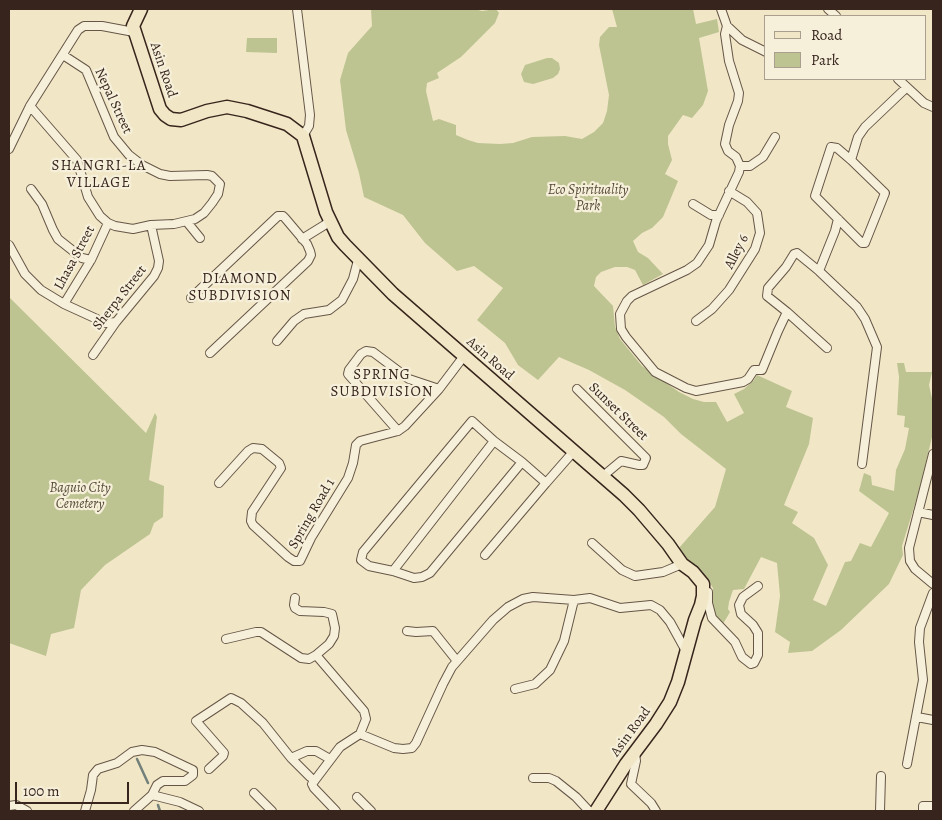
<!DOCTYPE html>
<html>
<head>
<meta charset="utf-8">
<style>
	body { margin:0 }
	#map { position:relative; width:942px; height:820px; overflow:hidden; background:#f1e7c6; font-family:Alegreya,serif }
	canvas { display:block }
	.frame { position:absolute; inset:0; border:10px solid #37251d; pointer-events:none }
	.legend { position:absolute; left:764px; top:15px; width:162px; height:65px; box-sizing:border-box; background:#f6efda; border:1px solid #aa9e8e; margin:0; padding:6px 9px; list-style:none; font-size:15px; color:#37251d }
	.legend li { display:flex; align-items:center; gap:10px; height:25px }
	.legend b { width:25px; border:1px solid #aa9e8e }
	.scale { position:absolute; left:15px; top:782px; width:114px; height:22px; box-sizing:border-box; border:2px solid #37251d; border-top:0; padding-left:6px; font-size:15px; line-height:18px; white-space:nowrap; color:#37251d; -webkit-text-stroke:4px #f6efda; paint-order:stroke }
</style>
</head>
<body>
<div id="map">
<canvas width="942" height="820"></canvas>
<div class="frame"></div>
<ul class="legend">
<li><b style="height:6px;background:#f1e7c6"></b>Road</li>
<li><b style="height:14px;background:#bdc492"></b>Park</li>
</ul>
<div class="scale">100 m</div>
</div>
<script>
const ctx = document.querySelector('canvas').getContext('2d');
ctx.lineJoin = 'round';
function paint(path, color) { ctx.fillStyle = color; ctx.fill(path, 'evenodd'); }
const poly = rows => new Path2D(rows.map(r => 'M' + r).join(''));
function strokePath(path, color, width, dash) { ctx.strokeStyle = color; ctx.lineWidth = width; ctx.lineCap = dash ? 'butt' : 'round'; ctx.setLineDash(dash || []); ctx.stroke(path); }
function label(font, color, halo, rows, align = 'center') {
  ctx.font = font + ' Alegreya,serif'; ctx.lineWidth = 4.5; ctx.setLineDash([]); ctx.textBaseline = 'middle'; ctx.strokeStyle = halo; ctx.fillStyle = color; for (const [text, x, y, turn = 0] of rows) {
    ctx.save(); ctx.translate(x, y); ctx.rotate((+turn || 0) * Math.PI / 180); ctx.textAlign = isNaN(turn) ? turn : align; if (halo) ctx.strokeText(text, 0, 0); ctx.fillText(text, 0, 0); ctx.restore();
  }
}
paint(poly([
	[371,9,475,9,482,11,496,9,499,13,495,23,461,57,437,73,439,78,427,83,426,91,433,121,439,119,456,125,456,135,468,140,478,143,500,144,513,143,532,137,565,136,582,139,594,132,603,123,607,111,609,95,599,45,600,37,609,27,617,27,612,9,693,9,696,24,717,19,719,32,699,38,708,91,703,105,692,118,683,115,668,136,668,144,672,160,665,174,678,181,663,217,652,228,642,233,633,241,638,252,648,258,663,274,643,285,635,270,627,267,615,267,601,272,596,277,594,286,613,306,615,327,620,339,642,366,679,392,693,399,704,402,716,402,727,422,744,413,734,394,744,389,754,380,757,375,792,391,786,407,813,418,809,444,784,505,798,512,792,523,814,538,828,565,813,600,826,606,845,562,851,561,860,543,871,547,889,513,859,491,864,473,871,476,872,485,894,491,896,470,905,449,909,428,904,427,905,416,897,415,899,377,897,363,904,363,906,372,932,372,929,385,933,403,933,433,919,491,902,546,903,555,889,584,841,630,812,651,788,653,790,642,775,632,780,596,777,563,761,557,744,589,733,590,729,602,728,609,730,612,723,624,716,619,713,611,713,588,706,577,686,558,679,548,715,507,726,469,681,434,664,417,625,390,589,370,559,357,538,380,518,365,505,343,477,320,503,288,474,266,457,271,425,243,403,215,364,197,359,173,346,130,340,80,348,53,372,26],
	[247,38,277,38,277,53,246,52],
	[547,58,552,58,559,63,560,69,558,74,553,78,533,84,524,82,521,74,525,65],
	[9,297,146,433,155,413,157,417,149,480,164,486,163,517,154,523,150,534,105,565,81,590,74,628,51,634,46,656,9,643]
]), '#bdc492');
strokePath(poly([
	[137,759,148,783],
	[158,805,160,811]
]), '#73817a', 2.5);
const minor = poly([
	[297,9,310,115,309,126,303,136],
	[721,9,727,26,725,34,729,61,739,93,738,101,729,125,725,144,728,151,736,157,740,166,739,172,716,221,709,245,697,263,687,270,632,296,627,301,620,314,621,329,626,337,655,372,686,388,696,391,743,382,748,379,754,370,762,370,778,331,787,312],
	[828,9,836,16],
	[727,26,742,40,766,52],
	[898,79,924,103,933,107],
	[30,106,77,160,88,197,100,216,108,223,115,226,133,229,151,225,174,224,195,219,204,213,212,203,218,194,220,184,212,176,207,175,170,176,160,174,142,165,129,155,114,137,86,70,63,55],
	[831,147,837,148,851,160,885,193,865,243,862,243,815,196,831,147],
	[9,149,30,106,78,30,84,26,102,26,134,32],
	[851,160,858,137,865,127,906,88],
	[740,166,750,166,763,157,775,137],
	[31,189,42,204,53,230,58,239,82,258,91,260],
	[693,204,711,215,719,215],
	[187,222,200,238],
	[302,239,331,221],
	[9,245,25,274,41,290,64,304,99,320,106,323,116,322],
	[819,271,835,231,838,219],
	[191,298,278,216,283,216,285,218,307,244,310,251,311,255,308,261,210,353],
	[64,304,91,260,108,223],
	[696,321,712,309,729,290,755,249,760,233,757,213,747,202,729,191],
	[277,341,294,321,304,314,329,310,342,300,353,279,358,260],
	[827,348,787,312,767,296,768,288,786,267,794,254,797,253,819,271,857,307,865,319,877,347,862,464],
	[93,355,116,322,154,276,158,268,159,261,151,225],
	[577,389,646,458,643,465,639,465,621,461,603,476],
	[398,431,348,374,349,370,361,354,366,351,373,352,409,379,439,389],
	[933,454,909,548,910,561,915,569,933,584],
	[522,462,430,573,422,577,414,578,393,571,369,566,361,560,363,552,472,421,494,441,522,462,546,483,574,451],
	[219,483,248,451,253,448,262,449,279,463,281,468,279,471,252,512,251,521,253,525,288,557,294,561,300,561,311,538,348,478,353,463,356,445,360,441,398,431,405,426,439,389,464,356],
	[918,512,933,515],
	[592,543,622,570,635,576,663,572,682,564],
	[485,555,546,483],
	[393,571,494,441],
	[708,592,708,603,712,618,735,642,742,657,751,664,754,663,758,655,758,633,753,625,741,614,739,605,743,597,758,586],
	[295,598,294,605,295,608,300,611,324,612,332,614,335,628,334,636,329,644,316,655],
	[407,631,416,632,433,631,457,661],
	[226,639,256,632,261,632,301,658,309,659,316,655,364,711,366,719,360,734],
	[515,689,535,684,550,670,564,641,574,600],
	[917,717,933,720],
	[635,753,636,761,631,784,651,803,656,811],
	[291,758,307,751,316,751,330,759],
	[907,764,923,680,919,642,920,628,933,593],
	[209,769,223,756,224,753,196,721,231,698,241,703,263,723,291,758,310,777],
	[533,778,549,778,556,781,576,797,589,811],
	[254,793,272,811],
	[357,797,371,811],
	[9,806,16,805,27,811],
	[85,811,91,790,93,775,98,769,117,763,132,752,142,750,155,752,193,770,193,775,185,781,163,781,157,785,152,795],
	[134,811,152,795,180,802,199,811],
	[336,811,314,788,312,784,340,747,360,734,394,748,403,749,412,748,416,743,443,684,452,667,493,620,508,607,523,599,533,597,574,600,590,598,620,608,651,605,660,610,670,622,686,651],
	[880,811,881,776],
	[923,811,923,806,933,806]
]);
const primary = poly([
	[141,9,133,26,160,109,165,115,171,119,181,120,207,111,227,107,247,111,287,124,303,136,326,212,338,237,345,245,393,294,624,495,639,510,668,544,682,564,693,572,703,584,703,596,701,605,695,620,678,682,670,702,656,724,626,764,596,811]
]);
strokePath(minor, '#665647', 10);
strokePath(primary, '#37251d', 15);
strokePath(minor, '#f6efda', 8);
strokePath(primary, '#f1e7c6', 12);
label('14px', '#37251d', '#f6efda', [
	["Asin Road",163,70,71],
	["Nepal Street",113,101,65],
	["Alley 6",737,252,-63],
	["Lhasa Street",75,258,-62],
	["Sherpa Street",120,298,-52],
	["Asin Road",490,359,41],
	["Sunset Street",618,412,44],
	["Spring Road 1",312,514,-60],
	["Asin Road",631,732,-54]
]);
label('italic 14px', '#584d3a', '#f6efda', [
	["Eco Spirituality",588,191],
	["Park",588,207],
	["Baguio City",80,489],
	["Cemetery",80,505]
]);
ctx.letterSpacing = '1px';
label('15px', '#37251d', '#f6efda', [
	["SHANGRI-LA",99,166],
	["VILLAGE",99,183],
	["DIAMOND",240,279],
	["SUBDIVISION",240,296],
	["SPRING",382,375],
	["SUBDIVISION",382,392]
]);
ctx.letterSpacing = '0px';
</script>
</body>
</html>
